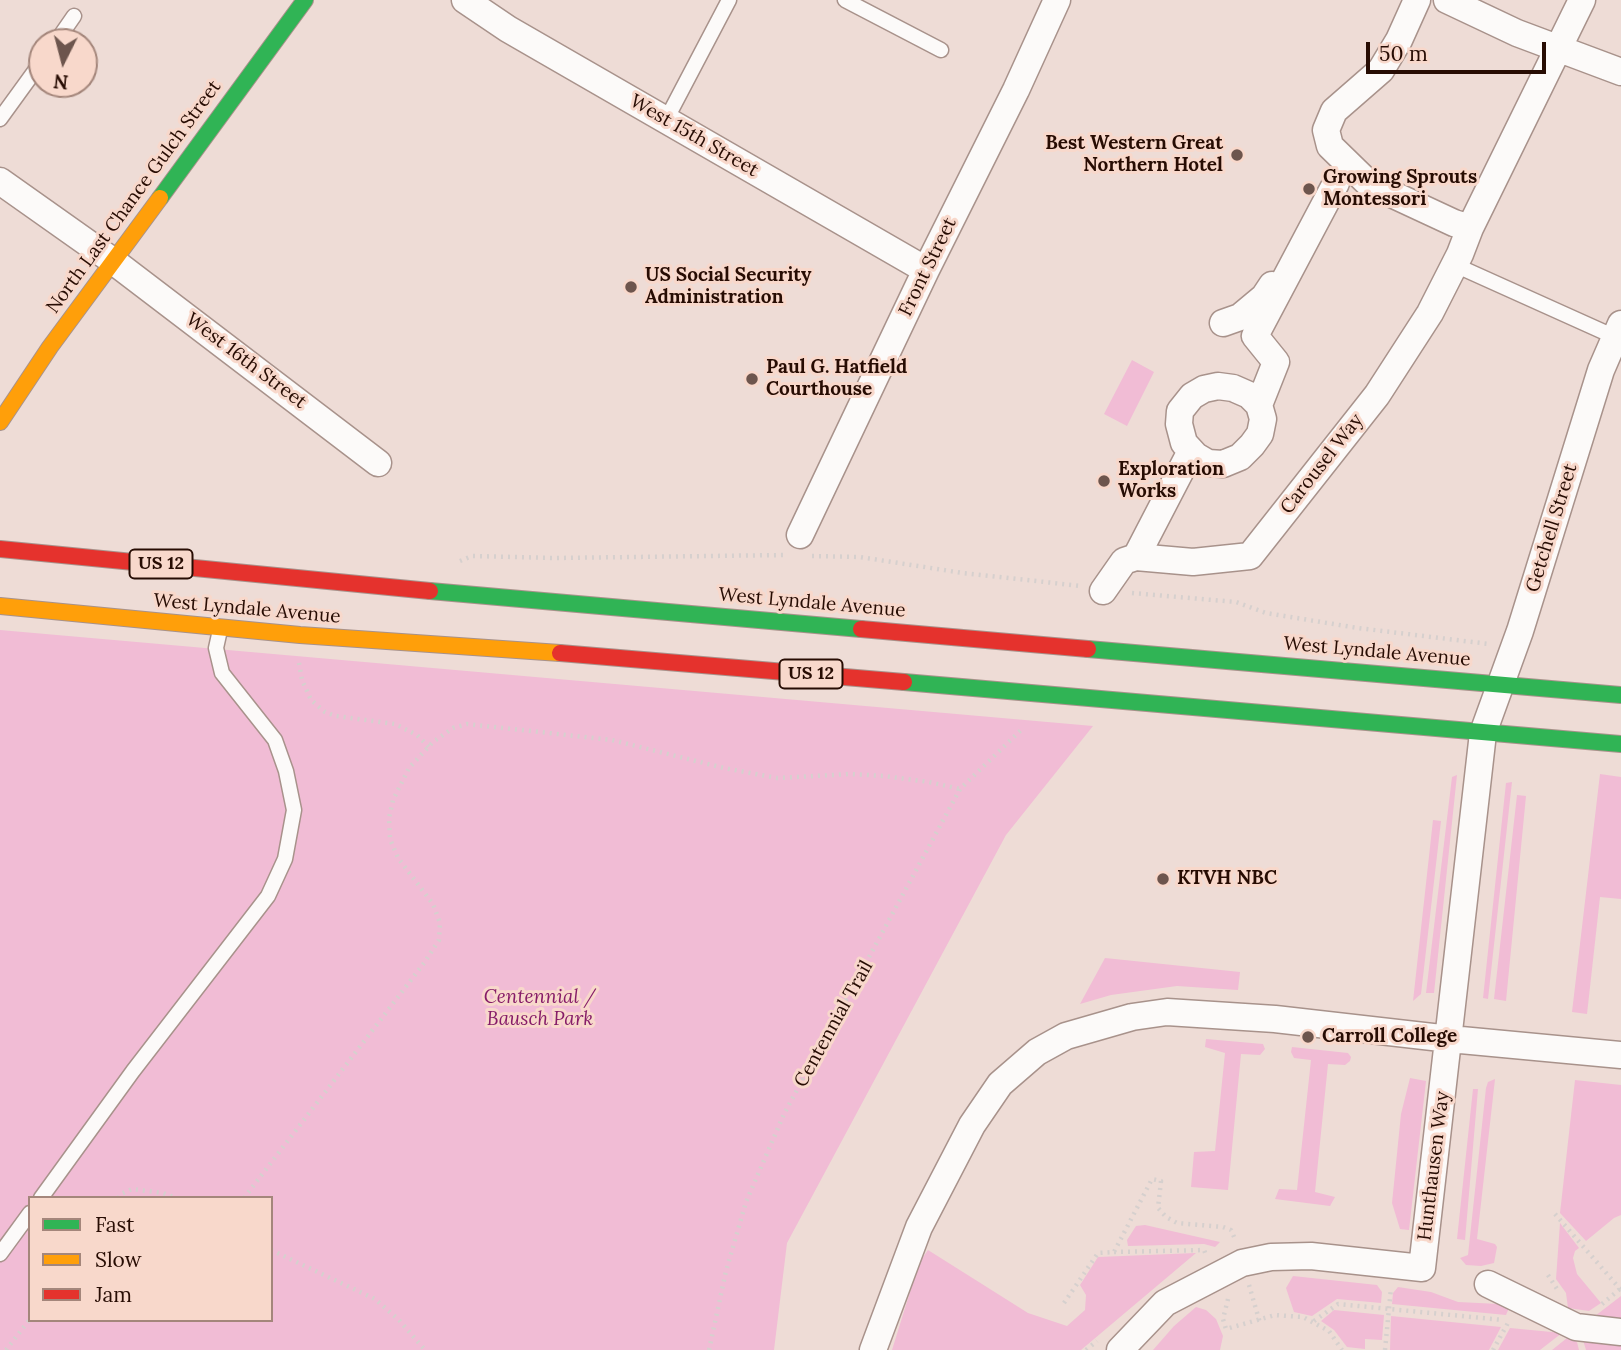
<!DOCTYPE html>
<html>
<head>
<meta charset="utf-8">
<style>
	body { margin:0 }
	#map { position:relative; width:1621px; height:1350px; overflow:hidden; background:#eedcd6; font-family:Lora,serif }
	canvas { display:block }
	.legend { position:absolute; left:28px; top:1196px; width:245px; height:126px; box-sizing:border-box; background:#f8d8cb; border:2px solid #a4867b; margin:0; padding:9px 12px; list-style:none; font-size:21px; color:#270c03 }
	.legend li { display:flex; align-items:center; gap:14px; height:35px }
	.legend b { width:35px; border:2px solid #a4867b }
	.north { position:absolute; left:28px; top:28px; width:70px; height:70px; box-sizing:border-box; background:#f8d8cb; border:2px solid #a4867b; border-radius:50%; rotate:186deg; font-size:19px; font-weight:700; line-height:28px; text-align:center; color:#270c03 }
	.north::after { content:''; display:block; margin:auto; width:24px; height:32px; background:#6d554d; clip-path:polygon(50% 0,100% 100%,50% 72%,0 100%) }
	.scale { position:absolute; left:1366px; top:42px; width:180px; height:32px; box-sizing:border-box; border:4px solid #270c03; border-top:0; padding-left:9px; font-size:21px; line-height:24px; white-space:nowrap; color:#270c03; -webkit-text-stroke:5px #f8d8cb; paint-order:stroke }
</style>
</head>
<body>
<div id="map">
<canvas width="1621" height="1350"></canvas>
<ul class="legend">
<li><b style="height:9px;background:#30b455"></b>Fast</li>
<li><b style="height:9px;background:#ff9f0a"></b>Slow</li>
<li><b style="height:9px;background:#e5322d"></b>Jam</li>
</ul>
<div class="north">N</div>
<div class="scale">50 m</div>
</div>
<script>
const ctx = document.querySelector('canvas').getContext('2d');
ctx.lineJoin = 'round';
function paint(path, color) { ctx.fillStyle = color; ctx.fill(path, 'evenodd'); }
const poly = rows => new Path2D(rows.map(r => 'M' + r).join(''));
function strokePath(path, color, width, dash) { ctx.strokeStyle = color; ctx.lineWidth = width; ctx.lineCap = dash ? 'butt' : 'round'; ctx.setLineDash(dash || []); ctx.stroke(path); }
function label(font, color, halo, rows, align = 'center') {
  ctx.font = font + ' Lora,serif'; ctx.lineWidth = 6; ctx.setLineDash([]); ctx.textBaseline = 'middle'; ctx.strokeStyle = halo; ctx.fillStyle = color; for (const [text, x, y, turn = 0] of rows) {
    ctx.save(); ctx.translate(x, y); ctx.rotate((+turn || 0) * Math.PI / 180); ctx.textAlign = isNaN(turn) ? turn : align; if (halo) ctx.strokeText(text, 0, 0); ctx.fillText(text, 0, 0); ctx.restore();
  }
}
paint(poly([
	[1132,360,1154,372,1127,426,1104,414],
	[0,630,1093,726,1006,835,787,1243,774,1350,0,1350],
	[30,1198,271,1198,271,1320,30,1320],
	[1600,774,1621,777,1621,899,1600,897,1587,1014,1572,1012],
	[1457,775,1434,993,1426,993,1452,777],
	[1512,782,1488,999,1483,998,1506,783],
	[1517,795,1526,796,1506,1001,1494,999],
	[1433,820,1441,821,1421,994,1413,1001],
	[1105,958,1240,972,1238,990,1177,986,1111,995,1080,1004],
	[1206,1039,1263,1044,1265,1049,1260,1055,1241,1054,1228,1190,1191,1187,1194,1152,1215,1151,1225,1053,1205,1047],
	[1292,1047,1348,1053,1351,1057,1350,1061,1345,1065,1328,1064,1315,1192,1335,1197,1330,1206,1275,1199,1279,1189,1297,1190,1311,1060,1294,1058,1291,1052],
	[1410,1078,1426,1081,1409,1230,1400,1229,1392,1203,1401,1114],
	[1495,1079,1477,1239,1495,1244,1497,1247,1494,1263,1481,1266,1466,1265,1460,1258,1468,1255,1486,1088,1488,1082],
	[1575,1080,1621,1085,1621,1215,1614,1218,1586,1241,1560,1213],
	[1473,1089,1478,1089,1465,1240,1457,1239],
	[1560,1223,1579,1248,1575,1251,1573,1258,1577,1274,1601,1303,1589,1311,1568,1308,1566,1293,1556,1279],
	[1145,1225,1220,1242,1215,1247,1204,1244,1128,1246,1127,1240,1136,1226],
	[928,1250,1028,1313,1067,1326,1085,1310,1086,1295,1080,1285,1098,1257,1196,1253,1081,1350,892,1350,919,1263],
	[1293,1276,1377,1285,1382,1292,1381,1303,1337,1299,1312,1316,1294,1312,1286,1288],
	[1398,1287,1431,1292,1458,1302,1499,1304,1509,1308,1506,1315,1392,1304,1393,1293],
	[1621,1296,1621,1318,1595,1316],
	[1196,1307,1206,1310,1216,1319,1223,1336,1220,1350,1153,1350,1174,1326],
	[1334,1310,1384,1315,1382,1340,1365,1339,1365,1349,1347,1347,1334,1330,1321,1321],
	[1391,1316,1501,1327,1489,1350,1390,1350],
	[1510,1328,1562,1333,1540,1350,1498,1350],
	[1567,1338,1577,1342,1579,1350,1552,1350],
	[1583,1340,1621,1341,1621,1350,1586,1350]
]), '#f1bcd5');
const lane = poly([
	[845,0,941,50],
	[56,42,74,16],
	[0,119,42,61],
	[666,120,729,0],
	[1455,265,1615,337],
	[41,1198,133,1071,268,896,285,859,294,810,286,771,275,740,222,673,216,648,220,630],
	[0,1254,30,1213]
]);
const street = poly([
	[465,0,508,29,926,270],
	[1417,0,1399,40,1381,70,1334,111,1326,130,1330,146,1368,183,1454,223,1470,228,1582,0],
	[1447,0,1517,33,1621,72],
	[0,181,113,261,378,463],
	[1223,323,1240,317,1264,297,1272,285],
	[1259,405,1249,395,1233,388,1218,386,1204,389,1192,396,1180,411,1179,424,1184,443,1196,456,1208,463,1223,464,1240,457,1252,445,1260,434,1263,419,1259,405,1276,362,1255,336,1336,183],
	[800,535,926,270,1016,90,1057,0],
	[1136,557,1191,451],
	[1103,591,1124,561,1136,557,1193,562,1250,556,1377,395,1430,313,1460,254,1470,228],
	[1488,1284,1576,1327,1621,1332],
	[873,1350,919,1227,972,1125,1000,1084,1037,1052,1066,1036,1132,1017,1167,1012,1275,1019,1450,1039,1621,1055],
	[1120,1350,1165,1303,1242,1263,1271,1257,1311,1256,1422,1268,1483,733,1520,631,1601,370,1621,324]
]);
const fast = poly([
	[160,198,305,0],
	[430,591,861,629],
	[1088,649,1621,695],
	[904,682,1621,744]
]);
const slow = poly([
	[0,422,50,347,160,198],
	[0,606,300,635,560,653]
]);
const jam = poly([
	[0,549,430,591],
	[861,629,1088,649],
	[560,653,904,682]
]);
strokePath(lane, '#a8928b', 17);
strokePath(street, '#a8928b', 29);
strokePath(fast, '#a8928b', 18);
strokePath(slow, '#a8928b', 18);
strokePath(jam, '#a8928b', 18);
strokePath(poly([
	[812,556,860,557,963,573,1081,586],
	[460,561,472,556,555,558,786,555],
	[1132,593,1236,602,1266,613,1358,628,1489,644],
	[299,663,302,680,311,700,325,712,336,716,395,724,417,735,429,747],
	[118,1198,121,1194,132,1189,163,1193,176,1198],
	[244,1198,424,963,439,940,440,923,433,904,398,858,390,839,389,818,393,800,409,768,433,742,453,728,467,724,612,740,724,768,777,778,850,774,884,776,929,782,960,789],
	[1555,1214,1621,1290],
	[271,1250,375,1299,399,1320,425,1350],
	[1114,1252,1204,1250,1206,1255],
	[1548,1275,1559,1292],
	[1249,1285,1260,1323],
	[1228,1299,1223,1319,1226,1329,1275,1315,1303,1317,1329,1331,1342,1350,1345,1350],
	[1064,1303,1098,1253,1114,1252,1152,1179,1161,1181,1158,1208,1166,1217,1177,1223,1223,1227,1231,1230,1235,1239],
	[1602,1304,1621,1288],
	[1314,1321,1338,1304,1503,1320],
	[6,1350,30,1319],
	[709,1350,726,1271,746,1202,784,1114,960,789,1021,730],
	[1086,1350,1097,1341],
	[1385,1350,1391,1288],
	[1493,1350,1509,1321]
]), '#d6d0ce', 4.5, [2, 5]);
strokePath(lane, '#fcfaf9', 14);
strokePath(street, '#fcfaf9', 26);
strokePath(fast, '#30b455', 16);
strokePath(slow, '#ff9f0a', 16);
strokePath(jam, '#e5322d', 16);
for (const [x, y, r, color] of [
	[1237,155,7,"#6d554d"],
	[1309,189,7,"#6d554d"],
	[631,287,7,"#6d554d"],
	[752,379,7,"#6d554d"],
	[1104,481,7,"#6d554d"],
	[1163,879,7,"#6d554d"],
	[1308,1037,7,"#6d554d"]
]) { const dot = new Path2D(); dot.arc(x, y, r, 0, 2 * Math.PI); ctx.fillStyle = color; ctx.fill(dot); strokePath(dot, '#f8d8cb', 2.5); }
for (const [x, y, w] of [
	[161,564,63],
	[811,674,63]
]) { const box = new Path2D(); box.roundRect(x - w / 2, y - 14.5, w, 29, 5); ctx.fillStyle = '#f8d8cb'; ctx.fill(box); strokePath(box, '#270c03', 2); }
label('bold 18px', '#270c03', null, [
	["US 12",161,564],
	["US 12",811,674]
]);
label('19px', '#270c03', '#f8d8cb', [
	["West 15th Street",694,136,30],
	["North Last Chance Gulch Street",134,197,-54],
	["Front Street",928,267,-64],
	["West 16th Street",246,361,37],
	["Carousel Way",1322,464,-52],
	["Getchell Street",1552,528,-73],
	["West Lyndale Avenue",812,603,5],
	["West Lyndale Avenue",247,609,5],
	["West Lyndale Avenue",1377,652,5],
	["Centennial Trail",834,1024,-61],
	["Hunthausen Way",1434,1166,-83]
]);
label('bold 19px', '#270c03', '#f8d8cb', [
	["Best Western Great",1223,144,"right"],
	["Northern Hotel",1223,166,"right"],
	["Growing Sprouts",1323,178],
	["Montessori",1323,200],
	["US Social Security",645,276],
	["Administration",645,298],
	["Paul G. Hatfield",766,368],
	["Courthouse",766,390],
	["Exploration",1118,470],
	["Works",1118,492],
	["KTVH NBC",1177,879],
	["Carroll College",1322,1037]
], 'left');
label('italic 19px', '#861c68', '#f8d8cb', [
	["Centennial /",540,998],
	["Bausch Park",540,1020]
]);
</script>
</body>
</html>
